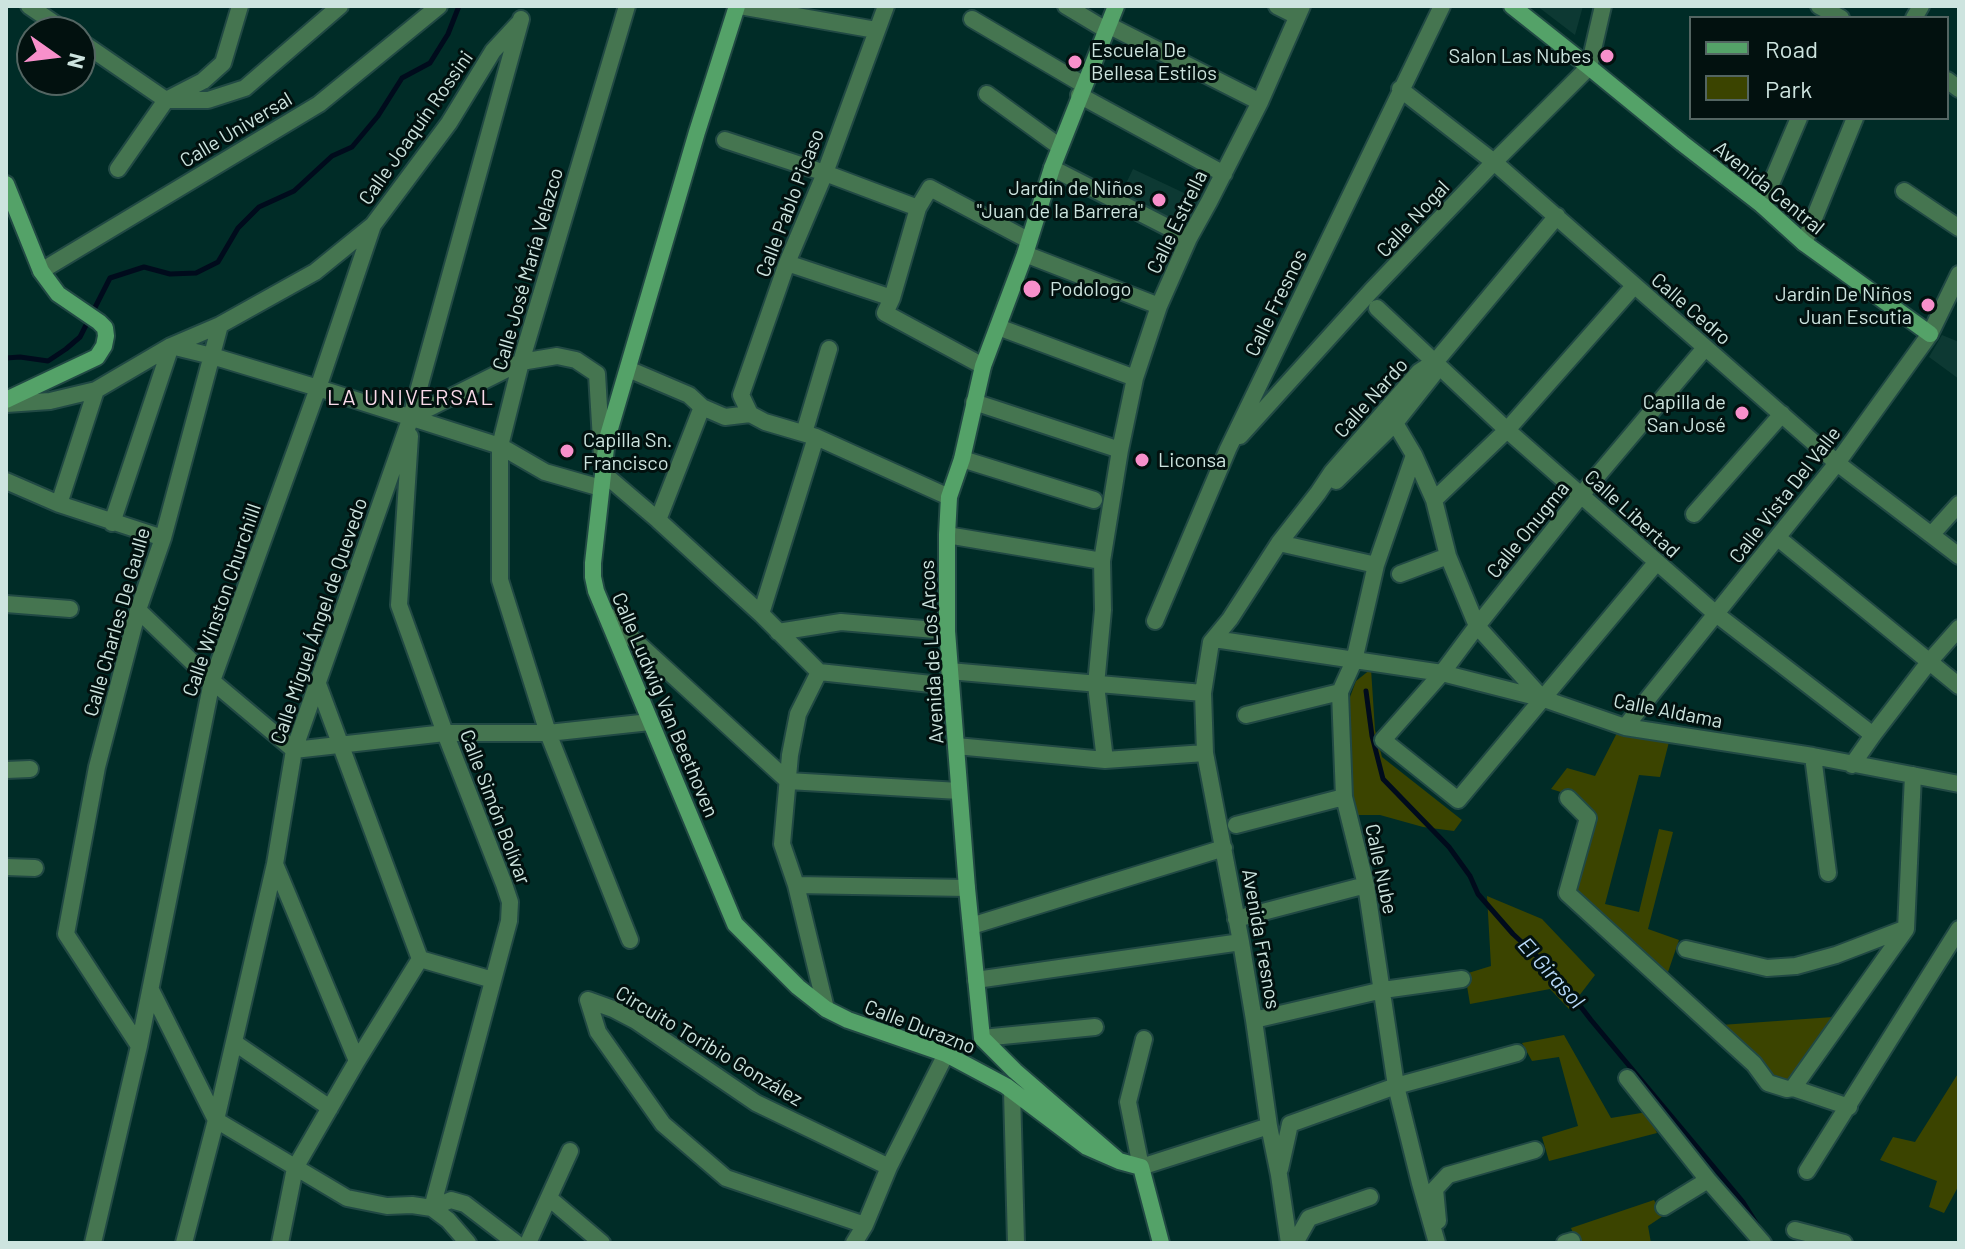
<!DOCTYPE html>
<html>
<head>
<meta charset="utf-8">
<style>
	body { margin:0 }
	#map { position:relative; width:1965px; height:1249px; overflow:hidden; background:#002c27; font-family:Barlow,sans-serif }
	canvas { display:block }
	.frame { position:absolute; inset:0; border:8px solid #cde4df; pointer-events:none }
	.legend { position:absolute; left:1689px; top:16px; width:260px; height:104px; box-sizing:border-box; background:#02110f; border:2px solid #536562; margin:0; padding:10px 14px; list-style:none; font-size:24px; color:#cde4df }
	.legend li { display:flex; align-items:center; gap:16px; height:40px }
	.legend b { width:40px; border:2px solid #536562 }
	.north { position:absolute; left:16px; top:16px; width:80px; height:80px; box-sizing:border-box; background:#02110f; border:2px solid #536562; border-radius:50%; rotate:104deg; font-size:22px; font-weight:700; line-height:32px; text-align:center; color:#cde4df }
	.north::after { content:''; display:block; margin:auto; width:28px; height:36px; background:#f890cb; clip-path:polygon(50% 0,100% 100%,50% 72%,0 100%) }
</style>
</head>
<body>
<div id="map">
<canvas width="1965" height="1249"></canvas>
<div class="frame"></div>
<ul class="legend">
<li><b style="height:10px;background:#54a268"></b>Road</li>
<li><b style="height:22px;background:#3b4400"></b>Park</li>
</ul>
<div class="north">N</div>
</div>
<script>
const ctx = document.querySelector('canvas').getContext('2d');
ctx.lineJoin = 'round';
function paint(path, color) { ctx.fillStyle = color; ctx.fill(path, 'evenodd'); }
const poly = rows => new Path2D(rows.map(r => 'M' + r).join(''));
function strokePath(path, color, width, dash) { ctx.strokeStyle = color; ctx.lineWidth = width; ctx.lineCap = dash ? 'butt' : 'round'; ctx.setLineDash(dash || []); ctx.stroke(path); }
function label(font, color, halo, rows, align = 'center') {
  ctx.font = font + ' Barlow,sans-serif'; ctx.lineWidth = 6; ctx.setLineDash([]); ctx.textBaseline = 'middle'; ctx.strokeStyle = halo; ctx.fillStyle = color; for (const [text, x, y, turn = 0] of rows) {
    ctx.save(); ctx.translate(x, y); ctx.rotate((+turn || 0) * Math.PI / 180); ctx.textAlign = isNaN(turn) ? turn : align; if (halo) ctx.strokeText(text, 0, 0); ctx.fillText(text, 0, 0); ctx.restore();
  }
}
paint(poly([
	[1537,6,1583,6,1575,35],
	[1133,169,1199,200,1185,231,1118,200],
	[1942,335,1959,342,1959,379,1929,357]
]), '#0d3933');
paint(poly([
	[1371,669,1375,730,1382,757,1462,820,1454,831,1423,827,1380,815,1358,815,1349,785,1347,705,1356,681],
	[1619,729,1669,742,1660,777,1639,775,1605,904,1639,912,1659,829,1673,832,1648,929,1679,940,1667,975,1575,888,1594,812,1574,796,1551,789,1567,768,1595,776],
	[1487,896,1542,919,1595,975,1569,1009,1550,989,1470,1004,1465,974,1491,966],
	[1833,1017,1788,1084,1771,1082,1721,1025],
	[1564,1035,1611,1118,1647,1112,1657,1133,1549,1161,1542,1137,1578,1126,1559,1057,1532,1061,1522,1043],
	[1959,1072,1959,1185,1944,1213,1929,1207,1937,1181,1880,1160,1893,1137,1915,1142],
	[1654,1200,1663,1216,1648,1226,1651,1243,1577,1243,1571,1228]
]), '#3b4400');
strokePath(poly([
	[6,358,20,357,48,361,66,349,80,337,110,278,144,267,170,274,196,273,218,262,238,228,259,207,294,191,332,156,352,147,378,116,402,78,430,63,448,34,459,6],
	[1366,691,1372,736,1383,779,1449,847,1470,876,1478,894,1513,934,1554,972,1591,1020,1743,1202,1758,1226]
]), '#000b1c', 5);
const street = poly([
	[29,6,67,32],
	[627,6,521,362,500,446,500,580,548,733,630,940],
	[740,6,876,30],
	[1066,6,1106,30],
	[1277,6,1297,16],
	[1819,6,1841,18],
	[1914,18,1921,6],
	[972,19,1084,85],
	[1108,25,1260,102],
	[80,41,166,100],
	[1947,80,1959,89],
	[1400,89,1494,162,1837,463,1959,556],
	[987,94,1060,147],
	[1079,95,1224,174],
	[170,100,208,100,245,88,340,6],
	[725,140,825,173,918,208],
	[1052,168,1189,238],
	[118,169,166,100,203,81,223,63,240,6],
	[1904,191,1959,228],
	[1762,205,1799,118],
	[1804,243,1855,118],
	[1025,254,1159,306],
	[787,263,892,298],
	[41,271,319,104,439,6],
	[1377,308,1507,430,1716,614,1873,735],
	[998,327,1135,378],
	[983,366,885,313,892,298,918,208,930,188,1028,240],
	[628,369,689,395,702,407,725,417,750,414],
	[974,402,1120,450],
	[6,404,50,401,96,390,171,346,220,325,315,272,373,225,449,123,493,51,518,24],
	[750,414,741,395,787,263,825,173,886,6],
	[750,414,765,422,816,437,949,497],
	[411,417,521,362,557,356,576,360,597,374,603,473,658,520,761,614,819,672],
	[1395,423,1414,455,1434,500,1448,556,1477,626,1542,698],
	[804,433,829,349],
	[410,436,399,605,445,733,504,884,510,902,509,921,432,1208],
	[1240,436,1371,291,1494,162,1589,67,1603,6],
	[1414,455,1376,565,1354,661,1340,692,1344,797,1366,885,1396,1086,1420,1183,1437,1243],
	[962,459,1094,500],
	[6,481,59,504,163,538],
	[1336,481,1395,423,1433,375,1436,361],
	[1434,500,1507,430,1634,286],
	[59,504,96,390],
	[1694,514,1782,414],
	[658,520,702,407],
	[112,523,171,346,212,356,318,388,500,446,545,472,601,488],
	[1932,534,1959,504],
	[947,535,1102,561],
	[1778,538,1959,686],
	[1279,543,1376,565],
	[1656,563,1458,800,1383,740,1442,673,1477,626,1582,494,1705,348],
	[1400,574,1448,556],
	[6,604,70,609],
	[138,610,212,681,294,750,445,733,548,733,650,722],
	[761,614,816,437],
	[607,615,788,781,959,791],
	[1155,621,1228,449,1442,6],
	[778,632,841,622,947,631],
	[1214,639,1442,673,1544,699,1625,727,1813,756,1959,784],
	[949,671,1203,693],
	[819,672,798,714,790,755,782,844,796,885,826,1009],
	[819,672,950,686],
	[318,684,420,959],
	[1246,715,1340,692],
	[1625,727,1837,463,1930,334,1959,274],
	[956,746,1105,760,1205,753],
	[1813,756,1828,873],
	[1105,760,1096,685,1103,610,1102,561,1120,450,1135,378,1159,306,1189,238,1209,202,1260,102,1302,6],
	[1852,765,1873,735,1929,662,1959,628],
	[6,770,30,769],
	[1568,798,1588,818,1567,893,1754,1064,1768,1083,1787,1089,1793,1088,1906,929,1913,775],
	[1236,825,1344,797],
	[275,864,357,1061],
	[6,867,35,868],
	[796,885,967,888],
	[1236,919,1366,885],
	[971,926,1224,848],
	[1686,949,1767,968,1796,966,1836,955,1904,929],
	[420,959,493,980],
	[976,980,1241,942],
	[151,990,216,1120,347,1198,387,1206,412,1205,432,1208,448,1220,468,1243],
	[588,1000,598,1032,663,1124,726,1178,865,1225],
	[588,1000,613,1009,636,1021,756,1103,889,1167],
	[1254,1020,1383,990,1462,979],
	[982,1038,1095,1027],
	[1144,1039,1128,1102,1141,1167,1269,1126],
	[235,1043,330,1108],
	[139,1046,66,934,97,767,138,610,163,538,220,325],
	[1627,1078,1708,1180,1763,1243],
	[1793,1088,1849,1107],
	[1012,1091,1016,1243],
	[1280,1169,1290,1124,1396,1086,1517,1053],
	[1807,1171,1959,929],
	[549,1198,602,1243],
	[1664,1207,1708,1180],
	[432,1208,451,1200,465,1204,516,1243],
	[1438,1221,1435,1189,1448,1175,1535,1150],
	[1795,1230,1844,1243],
	[93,1243,139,1046,212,681,318,388,373,225],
	[184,1243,216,1120,275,864,294,750,411,417,521,19],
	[280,1243,295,1168,357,1061,420,959],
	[528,1243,570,1151],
	[854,1243,865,1225,889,1167,946,1054],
	[1289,1243,1279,1175,1269,1126,1254,1020,1241,942,1205,753,1203,693,1211,642,1230,619,1279,543,1318,493,1332,472,1419,372,1436,361,1557,216],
	[1295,1243,1309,1218,1370,1197],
	[1565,1243,1572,1241]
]);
const secondary = poly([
	[737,6,697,132,607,439,593,563,593,577,596,591,735,924,798,987,826,1009,848,1020,946,1054,1006,1086,1087,1147,1119,1161],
	[1116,6,1052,168,1025,254,983,366,962,459,949,497,947,535,947,631,967,888,982,1038,1015,1071,1119,1161,1141,1167,1161,1243],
	[1512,6,1589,67,1682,143,1762,205,1804,243,1930,334],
	[6,184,41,271,58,294,99,322,105,328,106,336,104,346,97,357,6,400]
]);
strokePath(street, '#214944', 20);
strokePath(secondary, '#214944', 20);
strokePath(street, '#457550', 16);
strokePath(secondary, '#54a268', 16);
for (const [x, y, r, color] of [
	[1607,56,8,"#f890cb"],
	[1075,62,8,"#f890cb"],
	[1159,200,8,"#f890cb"],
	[1032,289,10,"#f890cb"],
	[1928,305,8,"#f890cb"],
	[1742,413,8,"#f890cb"],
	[567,451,8,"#f890cb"],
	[1142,460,8,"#f890cb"]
]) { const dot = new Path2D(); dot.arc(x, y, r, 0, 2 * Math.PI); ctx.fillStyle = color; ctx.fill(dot); strokePath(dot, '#02110f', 3); }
label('20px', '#cde4df', '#02110f', [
	["Escuela De",1091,50],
	["Bellesa Estilos",1091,73],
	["Salon Las Nubes",1591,56,"right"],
	["Jardín de Niños",1143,188,"right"],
	["\"Juan de la Barrera\"",1143,211,"right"],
	["Podologo",1050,289],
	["Jardin De Niños",1912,294,"right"],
	["Juan Escutia",1912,317,"right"],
	["Capilla de",1726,402,"right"],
	["San José",1726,425,"right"],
	["Capilla Sn.",583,440],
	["Francisco",583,463],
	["Liconsa",1158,460]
], 'left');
label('20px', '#cde4df', '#02110f', [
	["Calle Joaquín Rossini",416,128,-55],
	["Calle Universal",236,130,-31],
	["Avenida Central",1769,188,39],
	["Calle Pablo Picaso",790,203,-69],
	["Calle Nogal",1413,219,-47],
	["Calle Estrella",1177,222,-64],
	["Calle José María Velazco",528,269,-74],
	["Calle Fresnos",1276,303,-64],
	["Calle Cedro",1691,309,41],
	["Calle Nardo",1371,398,-48],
	["Calle Vista Del Valle",1785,495,-52],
	["Calle Libertad",1632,514,42],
	["Calle Onugma",1528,530,-51],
	["Calle Winston Churchilll",222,600,-71],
	["Calle Miguel Ángel de Quevedo",319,621,-71],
	["Calle Charles De Gaulle",117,622,-74],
	["Avenida de Los Arcos",932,652,-93],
	["Calle Ludwig Van Beethoven",665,705,67],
	["Calle Aldama",1668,711,11],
	["Calle Simón Bolívar",495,807,69],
	["Calle Nube",1381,869,78],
	["Avenida Fresnos",1261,939,80],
	["Calle Durazno",920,1027,21],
	["Circuito Toribio González",709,1046,31]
]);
ctx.letterSpacing = '2px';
label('22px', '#f9dae9', '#02110f', [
	["LA UNIVERSAL",411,398]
]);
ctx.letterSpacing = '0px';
label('italic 22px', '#b6d7f7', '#02110f', [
	["El Girasol",1551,973,48]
]);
</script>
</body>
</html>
